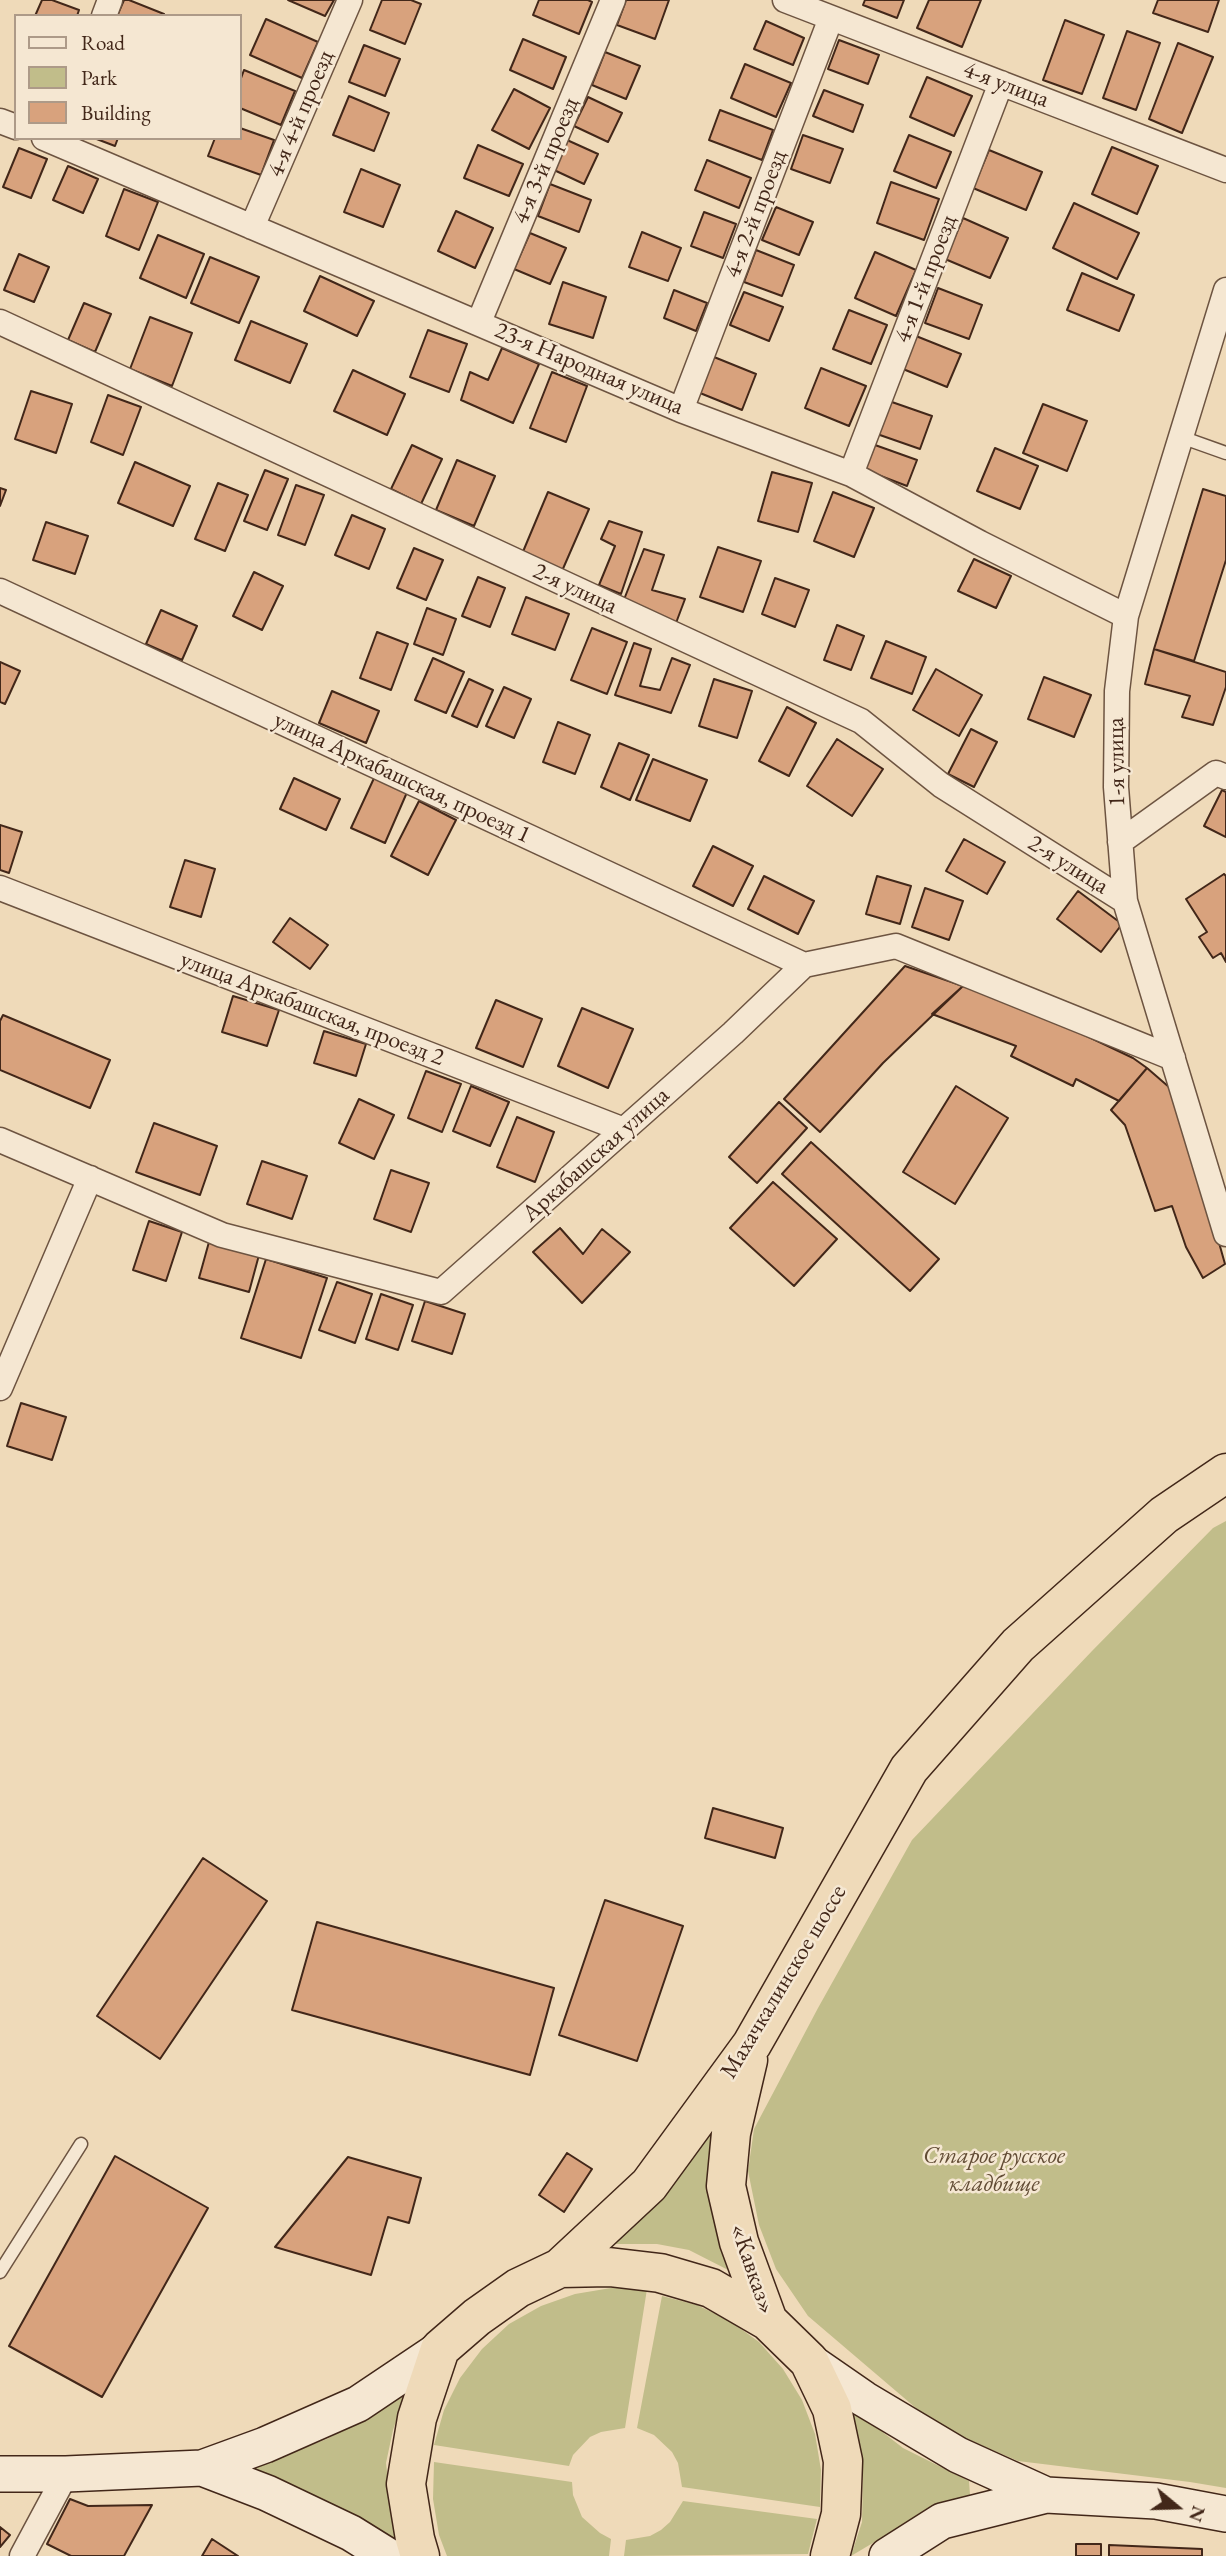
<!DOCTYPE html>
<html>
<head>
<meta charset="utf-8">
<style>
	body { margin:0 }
	#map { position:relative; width:1226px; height:2556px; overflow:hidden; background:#efdab9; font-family:"EB Garamond",serif }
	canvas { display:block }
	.legend { position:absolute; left:14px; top:14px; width:228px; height:126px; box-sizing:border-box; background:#f5e7d2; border:2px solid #ad9a88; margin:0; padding:9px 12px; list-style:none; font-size:21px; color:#422719 }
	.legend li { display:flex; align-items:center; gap:14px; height:35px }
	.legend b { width:35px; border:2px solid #ad9a88 }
	.north { position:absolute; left:1142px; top:2472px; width:70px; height:70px; -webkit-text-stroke:5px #f5e7d2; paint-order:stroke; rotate:109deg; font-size:19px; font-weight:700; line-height:28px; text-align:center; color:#422719 }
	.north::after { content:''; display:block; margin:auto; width:24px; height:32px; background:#422719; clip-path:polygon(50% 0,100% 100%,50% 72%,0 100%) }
</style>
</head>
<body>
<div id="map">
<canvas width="1226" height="2556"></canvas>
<ul class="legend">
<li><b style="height:9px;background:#f5e7d2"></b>Road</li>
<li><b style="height:19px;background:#c1bd8a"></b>Park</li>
<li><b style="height:19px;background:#d8a27d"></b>Building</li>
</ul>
<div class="north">N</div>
</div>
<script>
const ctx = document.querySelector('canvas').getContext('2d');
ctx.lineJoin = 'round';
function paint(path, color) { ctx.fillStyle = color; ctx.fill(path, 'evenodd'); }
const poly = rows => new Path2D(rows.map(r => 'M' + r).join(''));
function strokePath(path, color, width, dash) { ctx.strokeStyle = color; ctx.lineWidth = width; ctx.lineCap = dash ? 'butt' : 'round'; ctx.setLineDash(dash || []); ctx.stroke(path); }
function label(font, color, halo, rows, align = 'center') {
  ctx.font = font + ' "EB Garamond",serif'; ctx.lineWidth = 5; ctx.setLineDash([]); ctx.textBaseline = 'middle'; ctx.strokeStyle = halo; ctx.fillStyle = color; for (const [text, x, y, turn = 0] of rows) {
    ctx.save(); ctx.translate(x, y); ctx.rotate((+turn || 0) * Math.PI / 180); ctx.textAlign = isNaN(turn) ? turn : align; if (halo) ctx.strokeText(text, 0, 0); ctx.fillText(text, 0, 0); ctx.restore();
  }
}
paint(poly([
	[1226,1521,1226,2488,1190,2482,1018,2461,937,2426,808,2316,776,2269,759,2225,748,2171,754,2129,818,2008,912,1840,1092,1651,1213,1528],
	[718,2113,738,2275,689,2250,657,2244,609,2244],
	[611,2288,647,2289,625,2428,601,2432,590,2437,573,2455,569,2466,434,2445,444,2410,460,2378,482,2349,509,2324,541,2306,575,2294],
	[662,2296,697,2305,730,2321,759,2342,783,2369,802,2400,815,2434,821,2470,820,2507,682,2487,678,2463,672,2452,654,2435,637,2428],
	[408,2385,393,2430,386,2463,394,2534,401,2550,258,2477,255,2466,327,2439,365,2417],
	[849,2411,876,2427,903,2448,969,2481,970,2495,898,2528,851,2556,862,2522,863,2476,859,2444],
	[434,2462,572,2482,573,2495,582,2517,600,2533,611,2539,609,2556,447,2556,439,2535,433,2499],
	[683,2501,817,2519,808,2554,624,2556,626,2540,650,2536,661,2530,670,2522]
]), '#c1bd8a');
const building = poly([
	[42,0,52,0,79,10,77,16,35,16,42,0],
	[124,0,129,0,164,14,163,16,117,16,124,0],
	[288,0,334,0,325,16,288,0],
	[382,0,411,0,421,4,405,44,370,30,382,0],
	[539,0,588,0,592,2,579,34,533,15,539,0],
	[626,0,669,0,655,39,617,25,626,0],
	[865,0,904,0,897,18,863,5,865,0],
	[929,0,981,0,962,47,917,28,929,0],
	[1158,0,1219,0,1208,32,1153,13,1158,0],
	[266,19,318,42,302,78,250,55,266,19],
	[1065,20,1104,35,1082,94,1043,80,1065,20],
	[766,21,804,38,793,65,754,49,766,21],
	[1127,31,1160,43,1136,110,1103,98,1127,31],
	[523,39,566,57,553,89,510,70,523,39],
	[839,40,879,55,868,84,828,69,839,40],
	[1178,43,1213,57,1182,133,1149,119,1178,43],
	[364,45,400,59,385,96,349,82,364,45],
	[605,52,640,66,626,99,592,85,605,52],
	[745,64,791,83,776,117,731,98,745,64],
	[244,70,295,91,281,125,240,108,240,81,244,70],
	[927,77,972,96,954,136,910,117,927,77],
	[514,89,550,108,529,149,492,130,514,89],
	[824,90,863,105,853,132,813,116,824,90],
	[349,96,389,113,374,151,333,135,349,96],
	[588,97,622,113,608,142,574,126,588,97],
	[720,110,773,130,762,160,709,140,720,110],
	[240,128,274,140,261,175,208,156,215,138,240,138,240,128],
	[803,135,843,149,830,183,791,169,803,135],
	[909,135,951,152,936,188,894,171,909,135],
	[94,138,118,138,115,146,94,138],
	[567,140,598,154,584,184,554,170,567,140],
	[478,145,523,164,509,196,464,178,478,145],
	[1112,147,1158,166,1137,214,1092,194,1112,147],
	[19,148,47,159,31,198,3,187,19,148],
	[989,150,1042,172,1026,210,973,188,989,150],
	[707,160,751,178,739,208,695,190,707,160],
	[68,166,98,179,83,213,53,200,68,166],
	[361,169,400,185,383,227,344,212,361,169],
	[891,182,939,199,924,240,877,223,891,182],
	[550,184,591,200,579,232,538,216,550,184],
	[124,189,158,202,139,250,106,236,124,189],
	[1074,203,1139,233,1117,279,1053,248,1074,203],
	[776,207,813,222,799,255,762,240,776,207],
	[456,211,493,228,475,268,438,251,456,211],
	[704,212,736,224,723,258,691,246,704,212],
	[963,218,1008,238,990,278,945,259,963,218],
	[642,232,681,248,668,281,629,267,642,232],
	[530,233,566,248,550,284,514,269,530,233],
	[158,235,204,254,186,298,140,278,158,235],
	[756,250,794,265,782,296,744,282,756,250],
	[875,252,916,270,896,316,855,298,875,252],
	[19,254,49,267,34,302,4,290,19,254],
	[210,257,259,277,239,323,191,303,210,257],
	[1082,273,1134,295,1119,331,1067,310,1082,273],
	[320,276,374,301,357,336,304,311,320,276],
	[563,282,606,297,593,338,549,324,563,282],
	[938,288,982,305,969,339,925,323,938,288],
	[674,290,707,303,696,331,664,318,674,290],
	[744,292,783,307,769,341,730,325,744,292],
	[84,303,111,314,95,352,68,340,84,303],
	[849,310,887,325,871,364,833,349,849,310],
	[150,317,192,333,172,386,130,369,150,317],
	[251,321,307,344,290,383,235,360,251,321],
	[428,330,467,344,449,392,410,377,428,330],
	[916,336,961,354,947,387,903,369,916,336],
	[502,348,539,364,513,423,461,400,470,372,488,380,502,348],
	[714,357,756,374,742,410,700,393,714,357],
	[821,368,866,386,849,426,805,408,821,368],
	[353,370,405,394,387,435,334,411,353,370],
	[552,372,587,386,566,442,530,428,552,372],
	[31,391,72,404,56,453,15,439,31,391],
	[108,395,141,407,123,455,91,442,108,395],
	[889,401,932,416,920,449,877,434,889,401],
	[1043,404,1087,421,1067,471,1023,453,1043,404],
	[412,445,442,459,421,504,391,489,412,445],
	[875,445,917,460,907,486,865,470,875,445],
	[995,448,1038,466,1020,509,977,491,995,448],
	[457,460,495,476,474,526,436,510,457,460],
	[135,462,190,486,173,526,118,503,135,462],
	[265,470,288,479,267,530,244,521,265,470],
	[772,472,812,483,798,532,758,521,772,472],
	[218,483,248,495,225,551,195,539,218,483],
	[296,485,324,495,305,545,278,535,296,485],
	[0,488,6,490,0,506,0,488],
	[1203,489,1226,496,1226,560,1194,661,1154,649,1203,489],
	[548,492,589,509,562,571,522,554,548,492],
	[833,492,874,508,854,557,814,541,833,492],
	[352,515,385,529,369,569,335,555,352,515],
	[609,521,642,532,621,594,599,585,615,546,601,539,609,521],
	[46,522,88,536,75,574,33,560,46,522],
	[718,547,761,561,743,612,700,597,718,547],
	[414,548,443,560,426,600,397,588,414,548],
	[644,549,664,555,652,590,685,599,676,623,623,602,644,549],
	[974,559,1011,576,996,608,958,591,974,559],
	[254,572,283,586,262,630,233,616,254,572],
	[478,577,505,588,490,627,462,616,478,577],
	[775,578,809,590,795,627,762,614,775,578],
	[526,597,569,614,555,650,512,634,526,597],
	[427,608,456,619,443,655,414,644,427,608],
	[161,610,197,626,182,660,146,644,161,610],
	[837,625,864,636,851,670,824,660,837,625],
	[592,628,627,642,607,694,571,680,592,628],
	[377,632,408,644,391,690,360,678,377,632],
	[886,641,926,657,912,694,871,678,886,641],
	[634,643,651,649,640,686,660,690,672,658,690,665,671,713,615,695,634,643],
	[1154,649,1226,672,1226,687,1213,725,1182,717,1190,696,1145,684,1154,649],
	[433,658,464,672,446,713,415,700,433,658],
	[0,662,20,671,5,704,0,702,0,662],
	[936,669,982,695,959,736,913,710,936,669],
	[1044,677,1091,695,1074,737,1028,719,1044,677],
	[469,679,493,690,477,727,452,716,469,679],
	[714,679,752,691,737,738,699,726,714,679],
	[504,687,531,699,514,738,486,726,504,687],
	[332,691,379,711,366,743,319,723,332,691],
	[787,707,816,723,789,776,759,761,787,707],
	[558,722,590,735,575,774,543,762,558,722],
	[971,729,997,742,974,787,948,774,971,729],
	[837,739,883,769,852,816,807,786,837,739],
	[619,743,649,755,630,800,601,787,619,743],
	[653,759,707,780,690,821,636,800,653,759],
	[375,776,408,790,385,843,351,828,375,776],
	[294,778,340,799,326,830,280,809,294,778],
	[1222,790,1226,792,1226,837,1204,826,1222,790],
	[419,801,456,820,428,875,391,856,419,801],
	[0,825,22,832,9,873,0,870,0,825],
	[964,839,1005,862,987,894,946,871,964,839],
	[713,846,753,866,733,906,693,886,713,846],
	[185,860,215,869,201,917,170,907,185,860],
	[1224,874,1226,876,1226,962,1221,953,1213,958,1199,937,1207,932,1186,899,1224,874],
	[764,876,814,901,798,934,748,909,764,876],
	[877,876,911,886,900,924,866,914,877,876],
	[925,888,963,901,949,940,912,927,925,888],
	[1078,891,1122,924,1101,952,1057,919,1078,891],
	[290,918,328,945,310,969,273,942,290,918],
	[905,966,963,986,883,1063,820,1132,784,1099,905,966],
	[963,986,1034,1011,1133,1058,1147,1068,1119,1101,1076,1079,1073,1086,1011,1056,1016,1046,932,1014,963,986],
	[233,996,279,1010,267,1046,222,1032,233,996],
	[496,1000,542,1019,523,1067,476,1048,496,1000],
	[582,1008,633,1029,608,1088,558,1066,582,1008],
	[3,1015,110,1060,90,1108,0,1070,0,1021,3,1015],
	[324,1031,366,1044,356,1076,314,1063,324,1031],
	[1147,1068,1177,1094,1225,1264,1203,1278,1186,1247,1172,1206,1155,1211,1125,1125,1111,1110,1147,1068],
	[426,1071,461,1084,442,1132,408,1118,426,1071],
	[471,1086,509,1102,490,1146,453,1131,471,1086],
	[956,1086,1008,1118,955,1204,903,1172,956,1086],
	[359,1099,394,1115,374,1159,339,1143,359,1099],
	[779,1102,807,1128,757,1183,729,1157,779,1102],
	[517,1117,554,1132,535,1182,497,1167,517,1117],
	[154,1123,217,1146,200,1195,136,1172,154,1123],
	[811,1142,939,1259,910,1291,782,1174,811,1142],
	[262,1161,307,1176,292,1219,247,1204,262,1161],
	[391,1170,429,1183,411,1232,374,1219,391,1170],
	[773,1182,837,1239,794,1286,730,1228,773,1182],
	[149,1221,182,1232,166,1281,133,1270,149,1221],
	[560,1228,583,1254,602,1229,630,1252,582,1303,533,1252,560,1228],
	[209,1242,259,1255,249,1292,199,1278,209,1242],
	[266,1259,327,1278,301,1358,241,1338,266,1259],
	[337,1282,372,1294,355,1343,319,1330,337,1282],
	[381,1294,413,1305,398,1350,366,1339,381,1294],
	[425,1301,465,1314,452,1354,412,1341,425,1301],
	[21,1403,66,1417,52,1460,7,1446,21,1403],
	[713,1808,783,1828,775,1858,705,1838,713,1808],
	[203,1858,267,1901,160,2059,97,2016,203,1858],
	[605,1900,683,1926,637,2061,559,2035,605,1900],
	[317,1922,554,1988,530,2075,292,2010,317,1922],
	[567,2153,592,2169,564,2212,539,2195,567,2153],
	[115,2156,208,2208,102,2397,9,2346,115,2156],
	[348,2157,421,2178,409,2223,388,2217,371,2275,275,2247,348,2157],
	[70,2499,88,2506,152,2505,124,2556,71,2556,47,2544,70,2499],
	[0,2527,10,2535,0,2547,0,2527],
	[212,2539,238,2556,202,2556,212,2539],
	[1076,2544,1101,2544,1101,2556,1076,2556,1076,2544],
	[1109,2545,1202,2549,1202,2556,1109,2556,1109,2545]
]);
paint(building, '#d8a27d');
strokePath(building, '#422719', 2);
const service = poly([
	[1181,437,1226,453],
	[0,2272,81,2144]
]);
const minor = poly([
	[785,0,1226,170],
	[104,16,110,0],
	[0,121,16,127],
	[44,138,681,410,851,474,980,543,1126,616],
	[252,227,350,0],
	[1226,290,1126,616,1117,691,1116,787,1125,901,1226,1234],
	[0,322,861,721,941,785,1125,901],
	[479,322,613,0],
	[681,410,831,18],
	[851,474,1001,83],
	[0,591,804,965],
	[1120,842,1216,773,1226,777],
	[0,888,624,1130],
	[0,1140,222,1235,441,1292,733,1033,804,965,896,946,1173,1058],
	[0,1388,90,1178],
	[22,2556,66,2474]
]);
const secondary = poly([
	[809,2361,864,2399,958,2455,1046,2495],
	[202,2468,267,2493,351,2533,388,2556],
	[0,2474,66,2474,202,2468,265,2445,358,2404,440,2349],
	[887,2556,942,2521,1046,2495,1156,2501,1226,2514]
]);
const trunk = poly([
	[748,2060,731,2133,726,2186,739,2242,768,2321,809,2361,832,2409,843,2461,841,2514,830,2556],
	[560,2268,609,2267,660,2273,711,2288,768,2321],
	[420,2556,415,2539,406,2484,417,2418,440,2349,477,2317,518,2288,560,2268,649,2185,752,2044,909,1769,1018,1645,1164,1515,1226,1473]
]);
strokePath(service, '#6d5441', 15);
strokePath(minor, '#6d5441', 27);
strokePath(secondary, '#422719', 38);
strokePath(trunk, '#422719', 41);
strokePath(service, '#f5e7d2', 12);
strokePath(minor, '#f5e7d2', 24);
strokePath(secondary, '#f5e7d2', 35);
strokePath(trunk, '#efdab9', 38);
label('24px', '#422719', '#f5e7d2', [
	["4-я улица",1006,85,21],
	["4-я 4-й проезд",301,114,-67],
	["4-я 3-й проезд",546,161,-67],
	["4-я 2-й проезд",756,214,-69],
	["4-я 1-й проезд",926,279,-69],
	["23-я Народная улица",589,369,23],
	["2-я улица",575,589,25],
	["1-я улица",1117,762,-91],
	["улица Аркабашская, проезд 1",402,778,25],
	["2-я улица",1068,865,32],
	["улица Аркабашская, проезд 2",312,1009,21],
	["Аркабашская улица",596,1155,-42],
	["Махачкалинское шоссе",784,1982,-59],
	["«Кавказ»",752,2269,71]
]);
label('italic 24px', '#624c35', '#f5e7d2', [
	["Старое русское",994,2156],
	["кладбище",994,2184]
]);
</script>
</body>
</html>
